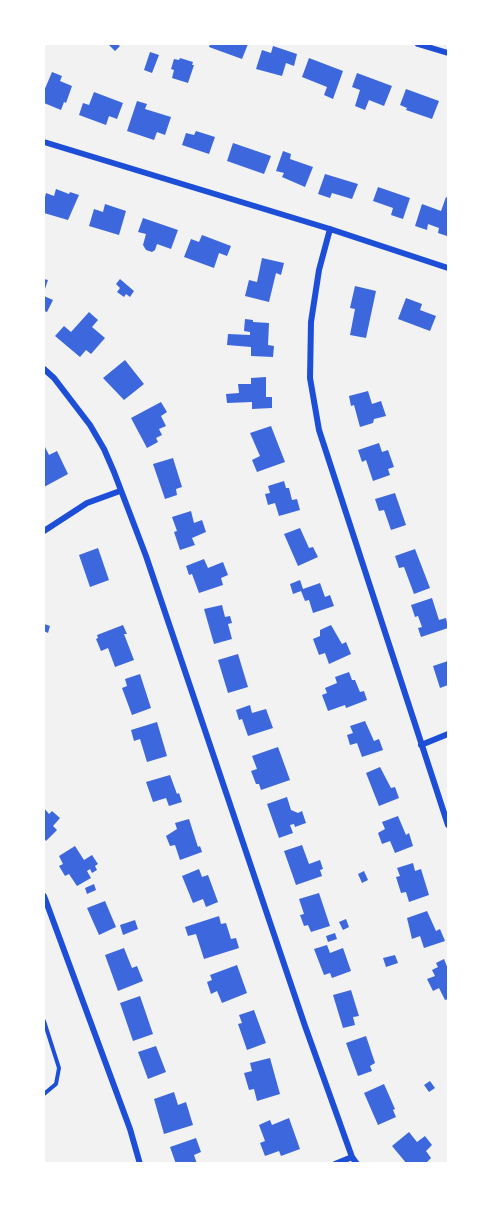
<!DOCTYPE html>
<html>
<head>
<meta charset="utf-8">
<style>
	body { margin:0 }
	#map { position:relative; width:492px; height:1207px; overflow:hidden; background:#f2f2f2; font-family:Manrope,sans-serif }
	canvas { display:block }
	.frame { position:absolute; inset:0; border:45px solid #fff; pointer-events:none }
</style>
</head>
<body>
<div id="map">
<canvas width="492" height="1207"></canvas>
<div class="frame"></div>
</div>
<script>
const ctx = document.querySelector('canvas').getContext('2d');
ctx.lineJoin = 'round';
function paint(path, color) { ctx.fillStyle = color; ctx.fill(path, 'evenodd'); }
const poly = rows => new Path2D(rows.map(r => 'M' + r).join(''));
function strokePath(path, color, width, dash) { ctx.strokeStyle = color; ctx.lineWidth = width; ctx.lineCap = dash ? 'butt' : 'round'; ctx.setLineDash(dash || []); ctx.stroke(path); }
paint(poly([
	[108,44,117,44,120,46,115,51],
	[210,44,248,44,242,59,209,47],
	[273,46,297,54,294,66,286,63,282,76,256,69,262,50,271,53],
	[150,52,159,55,152,73,144,70],
	[180,58,193,62,192,65,194,65,188,83,172,78,174,70,171,69,174,59,179,60],
	[309,58,343,71,333,99,324,95,327,87,302,77],
	[52,72,62,76,60,81,72,86,66,103,64,102,61,110,44,103,44,91],
	[357,73,392,86,384,106,369,100,365,110,355,106,360,90,352,87],
	[406,89,439,101,432,119,406,110,407,108,400,105],
	[94,92,123,103,117,119,109,116,106,125,79,115,83,103,89,105],
	[137,101,147,104,145,109,171,117,165,135,157,132,154,140,127,131],
	[196,131,215,137,209,154,182,145,186,133,194,135],
	[233,143,271,156,264,174,227,161],
	[283,151,291,154,290,159,313,167,305,187,282,177,284,173,276,171],
	[325,174,358,184,352,199,332,193,330,198,318,194],
	[378,187,410,198,403,219,391,215,393,208,373,201],
	[56,189,69,194,70,192,79,195,68,220,44,213,44,201,46,193,54,196],
	[446,197,448,198,447,236,438,233,439,228,428,224,427,230,415,226,422,204,441,211],
	[105,204,126,211,119,235,89,226,94,209,103,212],
	[143,218,178,230,171,249,157,244,155,250,152,252,146,250,143,245,146,234,138,232],
	[202,235,231,246,227,256,219,253,214,268,184,257,191,239,199,242],
	[262,258,284,263,281,275,276,273,269,302,245,296,249,280,257,282],
	[44,279,48,280,44,292],
	[120,279,134,291,130,297,126,294,124,297,117,292,120,288,116,284],
	[355,286,376,291,366,338,350,335,355,309,350,308],
	[44,296,53,300,47,312,44,311],
	[406,298,422,304,420,310,436,316,430,331,398,319],
	[89,312,98,320,92,327,105,338,91,354,86,350,80,357,55,336,64,326,71,332],
	[245,319,253,320,253,322,269,323,268,345,274,346,273,357,251,356,251,347,227,345,228,334,250,335,250,332,244,331],
	[125,360,144,384,124,400,103,378],
	[266,377,266,397,272,397,272,408,252,409,252,402,227,403,226,394,239,393,238,384,251,384,251,378],
	[368,391,372,404,381,401,386,416,374,419,373,423,360,427,354,405,351,406,349,396],
	[161,402,167,412,161,416,166,426,159,429,162,435,156,438,158,442,147,448,131,418],
	[271,426,285,462,257,472,252,460,260,456,250,433],
	[379,443,382,452,388,450,394,467,388,469,390,475,373,481,366,460,362,462,358,450],
	[45,447,49,455,57,451,68,474,44,487,44,448],
	[173,458,182,487,176,489,177,495,165,499,153,464],
	[284,481,286,488,289,488,292,500,297,499,300,510,279,516,275,503,268,505,265,494,270,493,268,486],
	[395,493,406,525,391,530,384,510,379,511,375,499],
	[191,511,194,523,202,520,206,532,192,538,195,545,180,550,174,532,177,531,172,517],
	[300,528,309,548,313,547,318,557,298,566,284,534],
	[98,548,109,580,90,587,79,555],
	[415,549,430,588,414,594,404,567,399,568,395,556],
	[204,559,208,568,223,562,228,575,221,578,223,585,199,593,192,574,189,575,186,566],
	[300,580,303,589,320,583,325,597,330,595,334,606,313,613,309,600,305,601,301,591,293,594,290,584],
	[432,598,439,620,446,618,448,628,421,637,418,628,422,627,418,616,415,617,411,605],
	[222,605,225,617,230,616,232,623,228,624,232,639,214,644,204,609],
	[44,624,50,626,48,633,44,631],
	[123,625,127,634,124,634,134,660,115,667,108,648,101,651,96,639,98,638,97,635],
	[331,625,342,644,346,642,351,654,329,664,325,653,319,655,313,639,320,636,320,630],
	[238,654,248,687,228,693,218,660],
	[448,661,448,685,440,688,433,666],
	[349,672,352,680,355,680,360,692,364,691,367,700,346,708,345,705,328,711,322,695,327,693,325,688,337,683,335,677],
	[140,674,151,708,132,715,122,688,127,686,125,679],
	[250,705,252,713,266,709,273,728,248,736,242,719,239,720,236,710],
	[365,721,374,741,379,739,383,750,362,757,357,743,350,745,347,735,353,733,350,726],
	[157,722,167,756,147,762,140,739,134,741,131,730],
	[278,747,290,780,261,790,259,784,256,784,251,771,257,769,252,756],
	[380,767,391,788,395,787,399,798,379,806,366,773],
	[170,775,177,794,179,793,182,802,169,806,166,798,153,802,146,782],
	[287,797,291,810,298,813,302,811,306,823,295,827,294,824,290,825,293,833,279,838,267,804],
	[44,808,49,814,52,811,60,818,53,826,57,830,46,841,44,838],
	[398,816,406,835,409,833,413,846,395,853,390,841,382,844,378,833,385,829,382,822],
	[189,819,198,847,200,846,202,852,180,860,175,845,170,846,166,836,177,829,175,823],
	[302,845,309,864,320,860,323,869,320,870,322,876,296,885,284,851],
	[75,846,84,860,92,855,98,864,95,866,97,870,92,873,90,869,87,871,91,878,77,886,69,874,65,876,59,866,63,864,59,856],
	[413,863,415,871,421,869,429,895,409,902,406,892,401,893,396,877,400,876,397,868],
	[199,869,202,877,208,875,218,902,206,907,203,899,193,903,182,876],
	[364,871,368,880,362,883,358,874],
	[94,884,96,890,87,894,85,888],
	[319,893,330,926,311,932,308,925,304,926,300,915,304,914,299,899],
	[105,901,116,927,99,935,87,908],
	[427,911,436,931,440,929,445,941,424,948,420,936,412,939,407,918],
	[219,916,221,924,226,923,231,939,236,938,239,948,204,959,196,934,188,936,185,927],
	[346,919,349,927,343,930,339,922],
	[135,920,138,929,123,935,120,925],
	[335,933,337,939,328,942,326,936],
	[327,945,330,953,343,948,351,971,332,978,330,973,324,975,314,949],
	[124,948,132,968,137,966,143,981,118,991,105,955],
	[395,955,398,963,386,967,383,958],
	[444,959,448,969,448,999,445,1000,439,988,433,991,427,979,435,976,432,970,438,967,436,963],
	[237,965,247,993,222,1003,217,991,211,994,207,982,212,980,210,975],
	[351,990,359,1016,353,1017,355,1025,343,1028,333,995],
	[140,996,153,1034,133,1041,120,1003],
	[254,1010,266,1043,247,1050,238,1024,242,1023,239,1015],
	[366,1036,375,1063,370,1066,372,1071,358,1076,346,1043],
	[156,1046,166,1072,148,1079,138,1052],
	[270,1058,280,1094,257,1101,254,1089,249,1090,244,1073,252,1071,250,1063],
	[430,1081,435,1088,429,1092,424,1085],
	[384,1084,395,1109,393,1110,396,1117,378,1125,364,1093],
	[174,1092,178,1105,186,1102,193,1125,164,1134,154,1099],
	[289,1118,300,1149,281,1156,279,1151,265,1156,260,1143,265,1141,259,1125,270,1120,272,1125],
	[409,1132,417,1142,425,1136,432,1145,426,1151,431,1158,425,1164,407,1164,392,1146],
	[196,1138,201,1152,194,1155,197,1164,176,1164,170,1147]
]), '#3d67dc');
strokePath(poly([
	[44,1021,59,1068,56,1084,44,1094]
]), '#1d4ed8', 4);
strokePath(poly([
	[418,44,448,53],
	[44,142,330,229,448,268],
	[330,229,319,270,311,322,310,378,319,430,448,825],
	[44,369,54,378,90,425,104,449,114,472,146,556,305,1026,352,1157,357,1164],
	[44,531,87,503,120,491],
	[421,745,448,734],
	[44,896,130,1129,140,1164],
	[335,1164,352,1157]
]), '#1d4ed8', 6);
</script>
</body>
</html>
